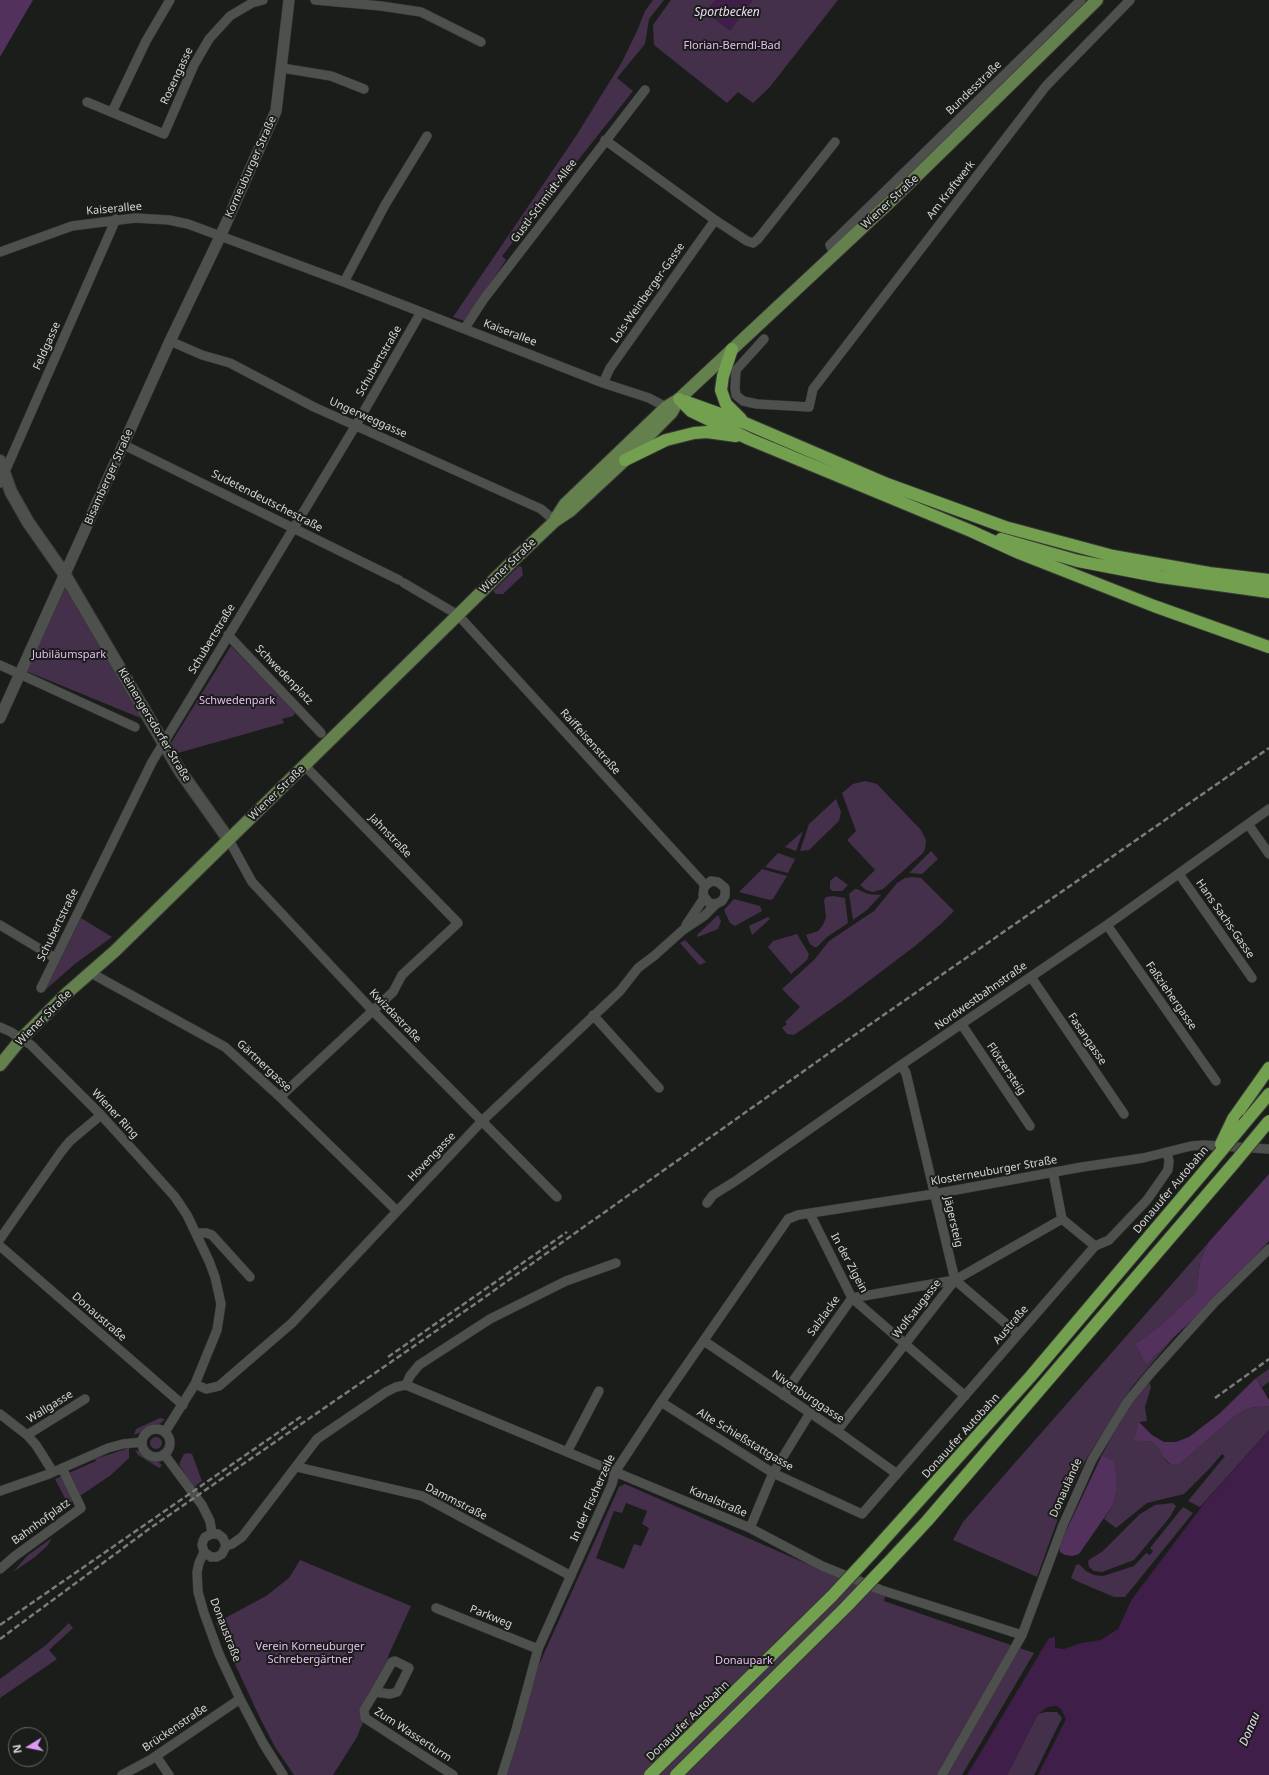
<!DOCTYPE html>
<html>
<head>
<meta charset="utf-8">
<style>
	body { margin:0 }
	#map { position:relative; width:1269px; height:1775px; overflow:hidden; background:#1b1d1a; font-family:"Noto Sans",sans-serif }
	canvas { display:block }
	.north { position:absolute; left:8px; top:1727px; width:40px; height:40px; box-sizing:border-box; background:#1b1d1a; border:1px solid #666765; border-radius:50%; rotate:260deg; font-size:11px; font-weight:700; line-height:16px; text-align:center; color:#d6d7d5 }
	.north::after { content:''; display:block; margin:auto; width:14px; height:18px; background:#dd99f3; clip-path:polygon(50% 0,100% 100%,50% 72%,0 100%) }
</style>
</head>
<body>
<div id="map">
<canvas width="1269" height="1775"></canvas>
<div class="north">N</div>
</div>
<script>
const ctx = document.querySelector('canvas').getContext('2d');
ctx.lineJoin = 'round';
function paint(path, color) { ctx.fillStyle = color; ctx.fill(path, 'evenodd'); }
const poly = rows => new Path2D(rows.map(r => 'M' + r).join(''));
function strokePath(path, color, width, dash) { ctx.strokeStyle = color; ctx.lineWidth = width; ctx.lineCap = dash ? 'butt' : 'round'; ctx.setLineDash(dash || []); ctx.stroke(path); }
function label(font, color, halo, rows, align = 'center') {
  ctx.font = font + ' "Noto Sans",sans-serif'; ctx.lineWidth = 4; ctx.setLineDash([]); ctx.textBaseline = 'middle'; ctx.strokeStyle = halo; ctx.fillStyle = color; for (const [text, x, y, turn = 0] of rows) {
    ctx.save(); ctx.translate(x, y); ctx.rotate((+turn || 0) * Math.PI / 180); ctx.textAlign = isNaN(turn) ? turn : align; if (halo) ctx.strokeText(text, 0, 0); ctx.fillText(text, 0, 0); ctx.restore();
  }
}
paint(poly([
	[653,0,664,0,649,19,645,44,617,78,633,91,502,256,506,260,465,321,453,317,576,136,622,62,637,31,645,11],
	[671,0,838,0,769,88,753,103,738,92,727,103,654,45,653,25],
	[519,566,522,567,523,575,503,594,496,594,493,591],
	[65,588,143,719,26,671],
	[231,646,296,712,293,716,282,719,284,723,178,753,171,743],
	[865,781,877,784,921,830,926,840,925,849,923,853,883,889,873,892,866,890,860,885,875,870,847,840,856,831,842,793,853,784],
	[836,799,841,812,839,821,809,850,800,851,809,824],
	[803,831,796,851,785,847],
	[931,851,938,859,922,874,909,873],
	[778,853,795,859,788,873,765,867],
	[762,869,787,876,773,899,770,900,739,892],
	[836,876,848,885,842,891,832,891,830,888,830,881],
	[913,877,921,878,954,911,942,923,915,946,845,999,794,1035,787,1034,782,1028,787,1024,785,1022,800,1007,782,989,814,960,829,941,874,911,897,883,905,878],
	[855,889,857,889,868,894,881,895,867,910,853,920,849,894],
	[833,896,845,898,848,923,827,937,817,947,814,947,810,944,806,935,818,931,823,925,826,917,824,900,826,897],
	[734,899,760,906,762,911,735,926,730,923,724,910],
	[718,915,721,921,718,929,698,937,697,935],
	[768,917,770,919,752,935,749,926],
	[81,918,112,937,76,963,44,991],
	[797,934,809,954,807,960,791,974,768,947,773,941],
	[685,940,706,962,700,965,694,959,680,943],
	[1208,1243,1200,1262,1196,1292,1161,1325,1135,1344,1146,1365,1175,1336,1131,1388,1082,1466,1060,1513,1037,1577,953,1540,963,1522],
	[1269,1369,1269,1382,1262,1387,1256,1378],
	[1149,1382,1151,1387,1145,1407,1147,1421,1139,1422,1144,1441,1152,1442,1159,1449,1163,1457,1168,1463,1173,1465,1180,1464,1236,1415,1249,1408,1269,1406,1269,1430,1200,1507,1188,1501,1225,1456,1222,1454,1210,1468,1184,1494,1147,1503,1116,1528,1104,1519,1113,1505,1116,1493,1116,1474,1114,1467,1102,1455,1127,1408],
	[160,1418,165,1419,161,1423,149,1427,144,1431,134,1435,136,1429],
	'150 1443a6 6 0 1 1 12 0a6 6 0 1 1-12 0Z',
	[129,1448,129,1458,111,1475,68,1504,55,1479,96,1461,95,1459],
	[135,1450,141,1452,147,1457,154,1459,162,1465,159,1468,138,1455],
	[188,1453,192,1454,202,1481,193,1488,179,1464,184,1454],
	[625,1484,830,1574,885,1596,884,1601,1034,1653,962,1775,507,1775,537,1669,619,1487],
	[626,1503,647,1511,642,1524,649,1528,641,1546,634,1544,624,1569,596,1558,614,1511,622,1513],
	[1173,1503,1176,1506,1170,1517,1134,1560,1102,1572,1094,1571,1089,1567,1088,1562,1089,1560,1103,1551,1140,1514,1155,1505],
	[1183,1507,1193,1513,1125,1597,1114,1597,1081,1583,1071,1578,1076,1565,1079,1564,1086,1571,1094,1575,1103,1576,1134,1566,1146,1553,1150,1555,1153,1551,1150,1548],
	[52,1538,47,1546,35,1557,13,1572,28,1555],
	[300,1560,411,1606,389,1654,385,1669,357,1737,333,1775,294,1775,275,1747,260,1718,216,1623,266,1596,289,1578],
	[69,1623,73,1628,49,1650,57,1659,0,1698,0,1679,46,1645],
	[1046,1712,1057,1712,1062,1718,1034,1775,1007,1775,1038,1714]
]), '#44304a');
paint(poly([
	[0,0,33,0,0,57],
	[1269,1174,1269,1241,1207,1307,1175,1336,1146,1365,1135,1344,1161,1325,1196,1292,1200,1262,1208,1243],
	[1256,1378,1269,1400,1269,1406,1249,1408,1236,1415,1180,1464,1173,1465,1169,1463,1163,1457,1159,1449,1152,1442,1134,1440,1139,1422,1152,1435,1164,1442,1176,1442,1189,1437,1219,1414],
	[1102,1455,1114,1462,1116,1474,1116,1493,1113,1505,1079,1554,1072,1556,1065,1555,1060,1552,1059,1546]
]), '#53315d');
paint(poly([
	[715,0,753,0,730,31,705,12],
	[1269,1430,1269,1775,1038,1775,1066,1719,1061,1709,1056,1706,1048,1707,1038,1714,1007,1775,967,1775,1049,1638,1055,1637,1055,1648,1064,1649,1081,1643,1101,1640,1118,1629,1132,1599,1206,1501]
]), '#3f1f49');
const minor = poly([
	[315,0,381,6,421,12,481,42],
	[282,68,331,76,364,89],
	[87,102,164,134,194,65,209,39,230,16,252,3,263,0],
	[112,112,146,41,170,0],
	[715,220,747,241,753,243,758,239,835,142],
	[0,252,72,226,135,218,169,220,188,224,344,282,603,383,649,398,666,407],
	[834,253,830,245,1081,0],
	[344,282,385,205,427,136],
	[465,328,483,300,645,90],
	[764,339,736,370,735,388,736,395,743,401,757,404,809,407,813,389,1046,86,1130,0],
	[170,341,202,355,230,363,314,407,541,509,555,521],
	[603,383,610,368,715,220,605,140],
	[124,445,399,580],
	[0,483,116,219],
	[404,583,458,615,705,885],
	[228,635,321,733],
	[0,665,135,727],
	[1248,824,1269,854],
	[229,840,252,882,373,1011,557,1197],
	[1179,874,1252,978],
	[0,925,55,958],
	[686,925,704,898],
	[1107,925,1216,1081],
	[91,973,225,1047,280,1097,397,1211],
	[1031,977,1124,1114],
	[41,988,152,762,356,425,421,312],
	[593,1015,659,1088],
	[962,1025,1030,1126],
	[0,1027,11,1032,31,1045,101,1115,141,1159,175,1197,187,1215,209,1261,215,1277,221,1304,217,1330,195,1384,165,1432],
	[901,1065,906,1073,955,1280,1018,1334],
	[280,1097,393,992,402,975,458,923,305,766],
	[1053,1172,1062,1219,1095,1246],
	[707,1203,713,1195,737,1180,901,1065,1107,925,1269,809],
	[810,1214,852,1298,965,1396],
	[197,1233,206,1233,212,1235,250,1277],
	[0,1239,61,1152,70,1141,101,1115],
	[0,1246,183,1405],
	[704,1341,837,1431,897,1474],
	[195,1384,206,1389,219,1386,292,1323,482,1121,620,991,638,968,654,956,683,930,704,916,716,904,722,901,725,896,725,888,718,882,711,881,704,887,703,895,709,903,716,904],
	[406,1385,410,1376,419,1365,490,1319,566,1281,616,1263],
	[783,1395,852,1298,955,1280],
	[661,1402,773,1473,862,1514,1095,1246,1109,1240,1147,1200,1168,1170,1169,1161,1167,1152],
	[0,1414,27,1435,36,1445,53,1472],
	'142 1443a14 14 0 1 1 28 0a14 14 0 1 1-28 0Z',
	[837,1431,955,1280,1062,1219],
	[27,1435,85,1399],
	[567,1452,599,1391],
	[164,1454,202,1505,210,1521,212,1534],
	[297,1467,422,1496,571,1576],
	[0,1491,49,1474,108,1448,123,1444,142,1442],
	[750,1528,773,1473,810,1413],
	[212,1534,205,1537,203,1541,202,1545,204,1552,199,1563,197,1572,198,1592,204,1613,219,1654,240,1699,263,1743,283,1775],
	[212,1534,218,1534,223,1538,226,1546],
	[226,1546,232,1544,242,1537,317,1439,386,1392,396,1387,406,1385,750,1528,822,1566,881,1590,1022,1635],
	[204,1552,211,1557,217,1557,222,1554,226,1546],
	[0,1569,15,1556,81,1508,62,1468],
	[436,1608,538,1649],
	[375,1692,390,1694,397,1692,409,1668,395,1661,392,1662,375,1692,364,1710,365,1718,453,1775],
	[156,1756,169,1775],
	[122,1775,150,1760,240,1699],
	[502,1775,516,1730,538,1649,612,1484,615,1472,661,1402,788,1219,798,1215,934,1194,1082,1167,1143,1158,1191,1146,1204,1145,1269,1149],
	[942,1775,1022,1635,1063,1525,1092,1460,1113,1425,1128,1401,1150,1374,1214,1303,1269,1249]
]);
const tertiary = poly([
	[0,718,170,341,220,237,276,111,289,0]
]);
const secondary = poly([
	[0,461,11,492,28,522,65,575,180,771,229,840]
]);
const primary = poly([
	[556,518,565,504,666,407,679,399,891,201,1097,0],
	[0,1065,22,1038,67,993,115,951,519,555,555,521,570,511,625,460,672,412,679,399]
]);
const motorway = poly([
	[732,349,723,376,721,390,726,404,741,419],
	[679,399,691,411,749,439,971,531,1019,553,1154,606,1269,647],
	[684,401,745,423,887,484,1005,527,1113,556,1209,573,1269,580],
	[625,460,666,440,694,433,707,432,736,436],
	[1001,539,1078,561,1161,577,1269,592],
	[1233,1119,1269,1068],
	[1248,1119,1269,1094],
	[871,1554,1031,1376,1213,1161],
	[887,1564,927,1521,1235,1162],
	[650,1775,832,1596],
	[676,1775,846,1607]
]);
strokePath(minor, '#383937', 10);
strokePath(tertiary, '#383937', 12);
strokePath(secondary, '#383937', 14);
strokePath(primary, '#383937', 14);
strokePath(motorway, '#383937', 14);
strokePath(minor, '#4d504c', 9);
strokePath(tertiary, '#4d504c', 11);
strokePath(secondary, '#4d504c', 12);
strokePath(primary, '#63804d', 12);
strokePath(motorway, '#72a04e', 12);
strokePath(poly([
	[388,1357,567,1232],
	[1215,1398,1269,1359],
	[0,1625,302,1416],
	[0,1639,149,1529,475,1304,849,1039,1269,748]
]), '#7a7c79', 2.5, [6, 3]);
const motorwayBridge = poly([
	[1221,1144,1233,1119],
	[1213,1161,1248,1119],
	[1235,1162,1269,1121],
	[832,1596,871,1554],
	[846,1607,887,1564]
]);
strokePath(motorwayBridge, '#383937', 14, []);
strokePath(motorwayBridge, '#72a04e', 12);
label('11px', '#e8bdf6', '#1b1d1a', [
	["Florian-Berndl-Bad",732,46],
	["Jubiläumspark",69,655],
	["Schwedenpark",237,701],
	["Verein Korneuburger",310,1647],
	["Schrebergärtner",310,1660],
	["Donaupark",744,1661]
]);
label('11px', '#d6d7d5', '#1b1d1a', [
	["Rosengasse",177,76,-65],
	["Bundesstraße",974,88,-44],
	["Korneuburger Straße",251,167,-66],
	["Am Kraftwerk",951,190,-52],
	["Gustl-Schmidt-Allee",544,201,-53],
	["Wiener Straße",890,202,-43],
	["Kaiserallee",114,209,-5],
	["Lois-Weinberger-Gasse",648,293,-55],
	["Kaiserallee",510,333,21],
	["Feldgasse",47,346,-66],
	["Schubertstraße",379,361,-60],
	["Ungerweggasse",368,418,24],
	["Bisamberger Straße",109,477,-66],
	["Sudetendeutschestraße",267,501,27],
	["Wiener Straße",508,566,-44],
	["Schubertstraße",212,639,-59],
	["Schwedenplatz",284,675,46],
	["Kleinengersdorfer Straße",154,725,59],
	["Raiffeisenstraße",590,742,48],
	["Wiener Straße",277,793,-44],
	["Jahnstraße",390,836,46],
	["Hans Sachs-Gasse",1225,919,55],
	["Schubertstraße",58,925,-64],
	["Nordwestbahnstraße",981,996,-35],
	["Faßziehergasse",1171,996,55],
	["Kwizdastraße",395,1016,46],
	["Wiener Straße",44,1018,-45],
	["Fasangasse",1087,1039,56],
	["Gärtnergasse",264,1066,43],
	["Flötzersteig",1006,1069,56],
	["Wiener Ring",115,1114,47],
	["Hovengasse",432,1157,-46],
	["Klosterneuburger Straße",994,1171,-10],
	["Donauufer Autobahn",1171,1190,-50],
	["Jägersteig",953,1222,77],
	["In der Zigein",849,1263,62],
	["Wolfsaugasse",917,1309,-52],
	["Salzlacke",824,1316,-54],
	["Donaustraße",99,1317,41],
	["Austraße",1011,1325,-49],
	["Nivenburggasse",808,1397,34],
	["Wallgasse",50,1407,-32],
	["Donauufer Autobahn",961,1436,-48],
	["Alte Schießstattgasse",745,1440,31],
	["Donaulände",1066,1488,-66],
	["In der Fischerzeile",593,1498,-66],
	["Dammstraße",456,1502,27],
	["Kanalstraße",718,1502,23],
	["Bahnhofplatz",41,1522,-36],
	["Parkweg",491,1617,22],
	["Donaustraße",225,1630,69],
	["Donauufer Autobahn",688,1721,-44],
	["Brückenstraße",175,1728,-34],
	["Zum Wasserturm",413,1735,33]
]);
label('italic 12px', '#efd9f6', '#1b1d1a', [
	["Sportbecken",727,13],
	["Donau",1250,1729,-67]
]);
</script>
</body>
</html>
